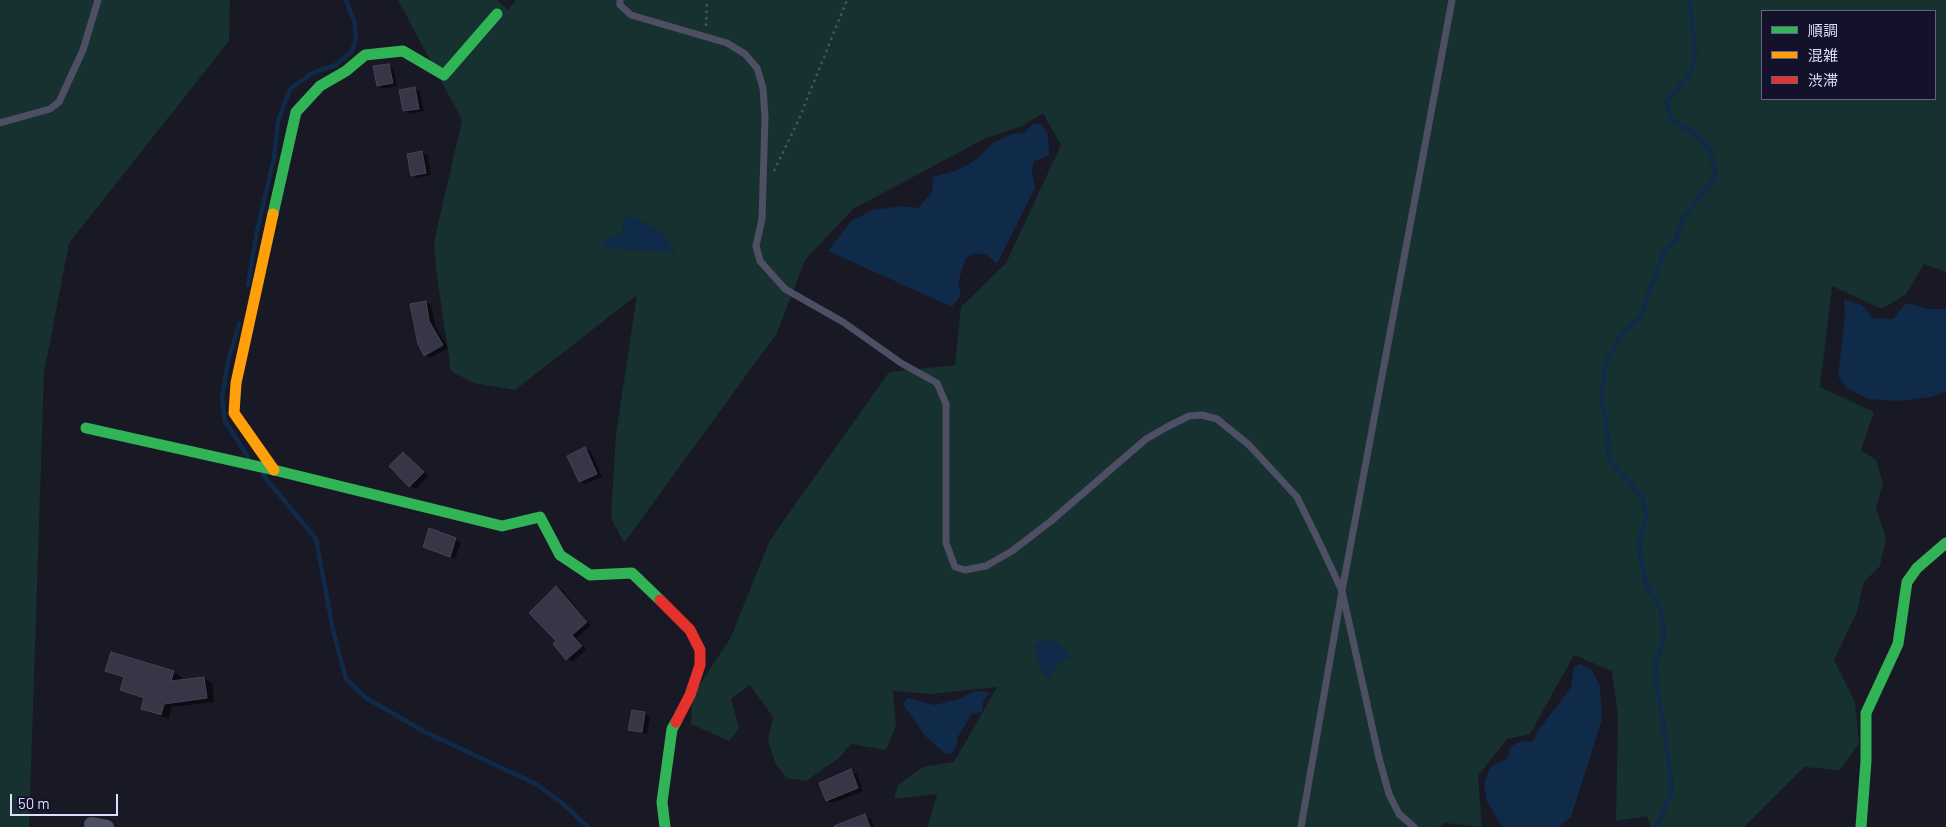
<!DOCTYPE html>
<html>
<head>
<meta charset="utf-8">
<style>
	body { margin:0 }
	#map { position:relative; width:1946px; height:827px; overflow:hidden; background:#191825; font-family:Barlow,"Noto Sans JP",sans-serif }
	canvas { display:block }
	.legend { position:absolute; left:1761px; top:10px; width:175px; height:90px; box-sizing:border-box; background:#14122b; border:1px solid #64637f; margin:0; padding:6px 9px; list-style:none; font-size:15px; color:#ddddfe }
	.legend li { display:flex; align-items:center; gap:10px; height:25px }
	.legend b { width:25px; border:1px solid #64637f }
	.scale { position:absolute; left:10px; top:794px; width:108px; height:22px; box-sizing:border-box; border:2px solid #ddddfe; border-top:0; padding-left:6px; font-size:15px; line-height:18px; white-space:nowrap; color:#ddddfe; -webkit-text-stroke:4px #14122b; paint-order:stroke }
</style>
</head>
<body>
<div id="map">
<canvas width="1946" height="827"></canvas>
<ul class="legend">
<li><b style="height:6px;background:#30b455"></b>順調</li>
<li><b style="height:6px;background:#ff9f0a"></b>混雑</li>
<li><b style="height:6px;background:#e5322d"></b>渋滞</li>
</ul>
<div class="scale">50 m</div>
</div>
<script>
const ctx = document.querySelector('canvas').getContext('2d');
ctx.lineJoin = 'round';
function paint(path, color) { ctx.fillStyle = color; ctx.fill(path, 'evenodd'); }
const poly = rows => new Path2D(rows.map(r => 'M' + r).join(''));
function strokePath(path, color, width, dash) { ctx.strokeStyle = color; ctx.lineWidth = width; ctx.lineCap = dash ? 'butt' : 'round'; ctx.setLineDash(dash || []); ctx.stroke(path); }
paint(poly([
	[0,0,230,0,229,41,69,243,44,373,29,827,0,827],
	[398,0,497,0,508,10,516,0,1946,0,1946,272,1924,264,1906,294,1882,309,1832,286,1820,387,1874,412,1861,450,1876,460,1883,483,1876,508,1886,538,1880,566,1864,582,1857,612,1834,660,1855,702,1859,743,1840,770,1804,767,1744,827,1651,827,1647,816,1616,821,1618,717,1612,671,1574,655,1530,734,1507,739,1478,776,1482,827,1445,823,1439,827,928,827,937,794,894,799,898,785,923,767,954,762,997,687,931,694,893,691,896,725,886,750,851,744,839,758,806,781,787,778,776,765,768,742,773,717,750,685,731,699,739,728,729,741,691,724,692,696,730,639,770,540,889,372,955,365,961,307,1006,263,1061,145,1043,113,1022,126,984,139,853,209,805,260,777,333,624,543,611,518,616,434,637,295,515,390,474,383,451,371,436,270,434,242,462,120],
	[1762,11,1935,11,1935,99,1762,99]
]), '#16312f');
paint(poly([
	[1040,123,1048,134,1049,155,1034,162,1032,173,1035,188,997,264,987,255,973,253,965,260,958,283,961,295,952,307,828,251,851,221,873,210,901,206,918,208,932,192,933,177,958,170,974,161,994,142,1012,134,1024,133,1033,124],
	[626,217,633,217,657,229,677,252,600,248,607,239,619,235,623,230,622,222],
	[1844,299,1862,305,1873,318,1893,319,1906,303,1927,309,1946,309,1946,391,1932,397,1898,401,1868,399,1847,388,1838,376,1845,315],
	[1041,641,1055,641,1070,653,1070,657,1061,661,1049,677,1044,677,1035,652,1034,644],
	[1579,664,1591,669,1600,686,1602,719,1571,817,1559,827,1502,827,1487,801,1484,785,1490,767,1508,758,1510,747,1519,742,1533,741,1538,731,1571,687,1574,667],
	[975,691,990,692,983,702,982,712,972,714,957,738,957,745,952,753,946,754,925,736,903,704,907,698,934,705,959,699]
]), '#102a49');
paint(poly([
	[389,66,394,69,397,86,384,89,378,86],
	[414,88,420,92,424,111,410,114,404,111],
	[422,152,428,156,431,175,417,178,412,175],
	[426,302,431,305,435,325,448,348,431,358,425,355],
	[585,448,591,452,602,477,586,484,580,481],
	[404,454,428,476,416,489,410,486],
	[430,529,461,542,455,559,430,549],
	[557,587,562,590,591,625,577,638,586,650,572,662,567,659],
	[112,653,174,672,182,677,180,681,204,678,212,683,214,702,172,707,169,719,150,713,142,709,145,699,121,690,125,678,107,670],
	[645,714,650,717,647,734,630,729],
	[851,771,857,774,863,791,832,803,827,800],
	[865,816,871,819,874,827,857,827]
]), '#0007');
strokePath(poly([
	[248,285,257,231,274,158,278,121,290,89,312,73,336,65,351,52,356,40,355,23,346,0],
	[239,324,228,361,222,398,225,421,248,457],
	[263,475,316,539,333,630,346,679,365,697,423,731,536,784,562,803,588,827],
	[1656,827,1670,797,1672,786,1655,669,1664,634,1660,606,1646,585,1639,544,1646,516,1643,499,1609,459,1606,418,1601,400,1606,361,1624,331,1640,317,1664,252,1676,239,1683,218,1716,176,1711,153,1697,135,1670,119,1667,102,1691,73,1695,53,1690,0]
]), '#102a49', 4.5);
const building = poly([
	[389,64,393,83,377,86,373,66,389,64],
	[415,87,419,109,403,111,399,90,415,87],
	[422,151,426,173,411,176,407,154,422,151],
	[426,301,429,321,443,345,424,356,418,344,410,304,426,301],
	[585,447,597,474,579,482,567,456,585,447],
	[403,452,424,472,409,487,389,466,403,452],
	[429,528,456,538,450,557,423,547,429,528],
	[556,586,587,622,572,635,582,646,566,660,553,644,556,641,529,613,556,586],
	[111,652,174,671,171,681,204,677,207,698,164,704,161,715,141,709,144,698,120,690,124,677,105,671,111,652],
	[632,710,645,712,642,732,628,730,632,710],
	[851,769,858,788,826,801,819,783,851,769],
	[865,814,870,827,835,827,834,826,865,814]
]);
paint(building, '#373646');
strokePath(building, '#454358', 1);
strokePath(poly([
	[706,26,707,0],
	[774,171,799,119,847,0]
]), '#475460', 2.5, [2.5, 4]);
strokePath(poly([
	[620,0,620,5,631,15,727,43,745,54,757,68,763,88,765,118,762,219,756,246,760,261,785,289,843,322,901,363,937,383,946,404,946,543,955,567,965,570,986,566,1012,551,1051,521,1146,439,1167,427,1189,416,1202,415,1217,419,1249,445,1297,497,1322,548,1342,591,1379,758,1389,794,1399,814,1414,827],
	[0,123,50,109,59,102,83,50,98,0],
	[1301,827,1342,591,1452,0]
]), '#4e4e65', 7);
strokePath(poly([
	[91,824,107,827]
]), '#4e4e65', 14);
strokePath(poly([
	[273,214,296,112,320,86,346,71,365,55,403,51,444,75,497,14],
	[86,428,274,470,502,526,540,517,560,555,590,575,632,573,660,600],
	[665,827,662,802,672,729,676,722],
	[1861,827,1866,761,1866,713,1898,644,1907,582,1917,568,1946,543]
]), '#30b455', 11);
strokePath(poly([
	[273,214,236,383,234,413,274,470]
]), '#ff9f0a', 11);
strokePath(poly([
	[660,600,690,630,700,650,700,665,690,695,676,722]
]), '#e5322d', 11);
</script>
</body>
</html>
